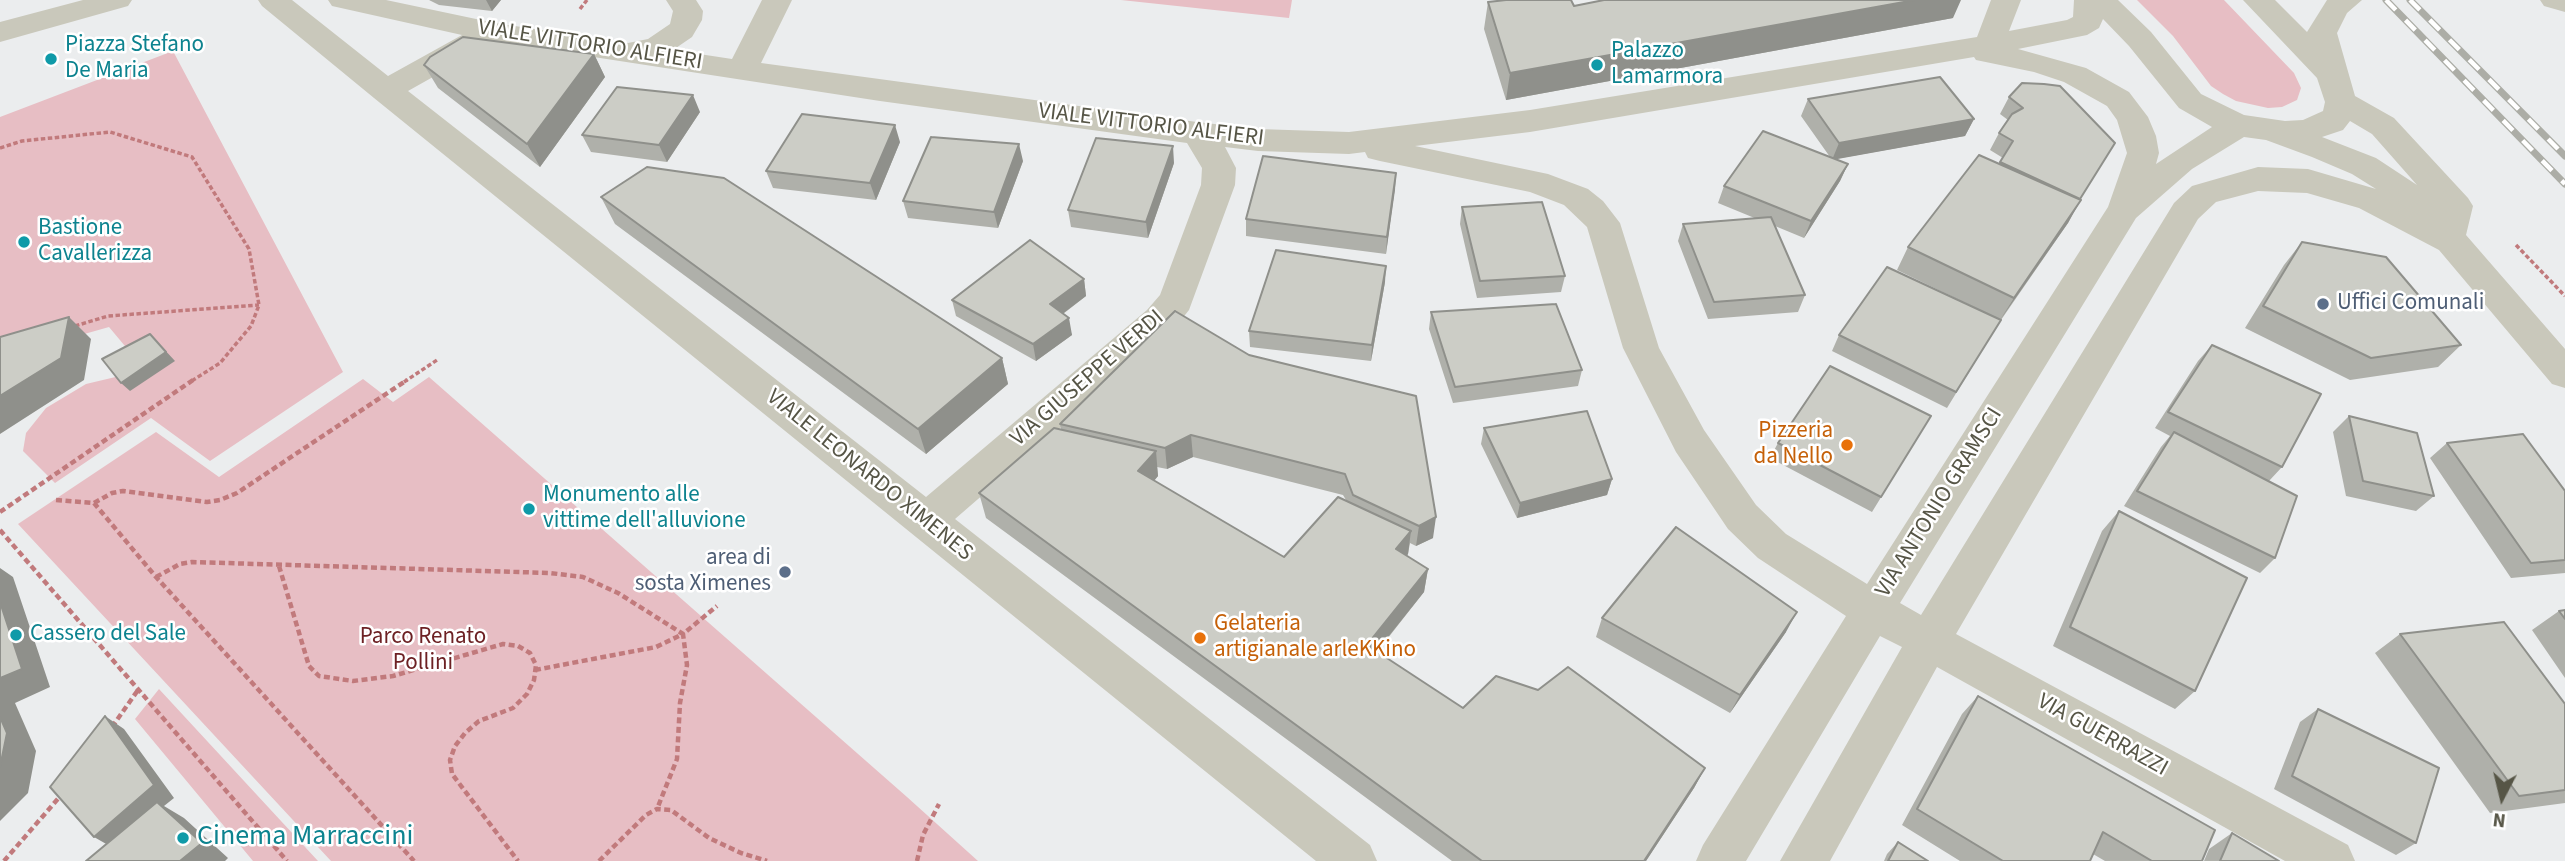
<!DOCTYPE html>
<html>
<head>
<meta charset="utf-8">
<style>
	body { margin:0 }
	#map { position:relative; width:2565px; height:861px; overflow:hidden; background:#ebedee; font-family:"Source Sans 3",sans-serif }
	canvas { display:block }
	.north { position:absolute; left:2467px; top:763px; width:70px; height:70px; -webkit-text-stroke:5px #fff; paint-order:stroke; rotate:187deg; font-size:19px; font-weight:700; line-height:28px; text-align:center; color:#565546 }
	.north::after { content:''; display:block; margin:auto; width:24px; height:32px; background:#565546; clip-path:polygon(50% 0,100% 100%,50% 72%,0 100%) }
</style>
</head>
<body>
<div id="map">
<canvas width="2565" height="861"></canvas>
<div class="north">N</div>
</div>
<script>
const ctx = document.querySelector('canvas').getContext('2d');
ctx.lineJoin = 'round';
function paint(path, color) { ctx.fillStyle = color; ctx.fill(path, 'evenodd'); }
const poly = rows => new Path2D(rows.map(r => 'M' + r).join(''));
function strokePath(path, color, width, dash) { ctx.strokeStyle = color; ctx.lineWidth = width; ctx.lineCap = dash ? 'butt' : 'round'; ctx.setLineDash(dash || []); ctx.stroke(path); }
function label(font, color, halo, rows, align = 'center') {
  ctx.font = font + ' "Source Sans 3",sans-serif'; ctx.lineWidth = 5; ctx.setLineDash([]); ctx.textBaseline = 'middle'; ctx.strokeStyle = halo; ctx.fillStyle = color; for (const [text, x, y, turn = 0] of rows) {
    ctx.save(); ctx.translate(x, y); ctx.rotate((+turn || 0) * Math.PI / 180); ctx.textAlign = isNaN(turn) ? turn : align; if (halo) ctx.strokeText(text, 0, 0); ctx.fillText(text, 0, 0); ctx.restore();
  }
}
paint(poly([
	[1121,0,1292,0,1289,18],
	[2137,0,2224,0,2294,73,2301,88,2297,100,2282,107,2268,108,2236,101,2223,94,2211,86,2173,36],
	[173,51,343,372,210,461,151,418,55,483,23,451,26,433,46,408,86,384,145,370,109,327,0,358,0,117],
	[429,377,907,797,978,861,331,861,18,524,156,432,219,477,363,379,393,402],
	[159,689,318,861,253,861,135,719]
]), '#e7bec4');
strokePath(poly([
	[580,9,587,0],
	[0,148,22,141,110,132,192,157,249,249,259,305,251,326,220,363,190,382],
	[2516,245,2565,296],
	[75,326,108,316,259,305],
	[404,382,437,360]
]), '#c17a7c', 3.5, [4.5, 2.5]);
strokePath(poly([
	[56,500,94,503,156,577,414,861],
	[94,503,112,493,123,491,207,502,220,500,237,493,407,380],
	[0,512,193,380],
	[0,530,287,861],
	[279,566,309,666,319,676,353,681,393,676,503,644,518,646,530,653,536,665,534,680,527,694,513,708,479,721,465,733,455,746,450,760,452,774,518,861],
	[156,577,180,564,192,562,550,573,583,577,618,593,683,634,717,606],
	[535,670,656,647,683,634,687,665,680,703,677,759,657,809],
	[112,727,138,690],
	[4,861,63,793],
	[599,861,646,815,657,809,671,810,709,838,741,853,767,861],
	[917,861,923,835,939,804]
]), '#c17a7c', 4.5, [6, 3.5]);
paint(poly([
	[83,0,132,0,128,6,0,42,0,22,83,0],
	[258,0,292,0,388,76,462,35,332,6,328,0,386,0,495,23,628,43,648,39,670,24,673,11,666,0,696,0,703,11,702,20,692,37,673,50,732,59,762,0,792,0,761,63,1197,122,1258,129,1349,132,1530,110,1977,37,1991,0,2021,0,2009,31,2067,20,2073,17,2074,0,2118,0,2151,32,2201,94,2244,115,2285,121,2303,120,2323,111,2325,102,2317,78,2243,0,2275,0,2307,32,2327,0,2362,0,2347,13,2337,33,2355,96,2394,118,2468,198,2473,206,2466,235,2565,349,2565,388,2552,384,2439,250,2359,208,2307,193,2258,191,2216,202,2198,219,1956,634,2348,845,2355,861,2285,861,1937,667,1830,861,1780,861,1902,647,1880,636,1746,861,1696,861,1703,845,1846,616,1758,558,1728,529,1676,452,1623,348,1587,227,1564,205,1530,192,1380,161,1368,158,1365,152,1349,154,1258,151,1225,147,1236,168,1235,185,1189,310,1173,330,955,519,1370,845,1377,861,1316,861,374,98,262,6,258,0],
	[2103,19,2129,46,2179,108,2212,127,2156,164,2159,153,2156,136,2148,117,2129,92,2086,68,2018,49,2087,35,2099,28,2103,19],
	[483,40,880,101,1187,143,1202,168,1201,185,1160,295,1147,310,926,497,408,91,481,50,485,43,483,40],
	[1974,57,1976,60,2034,72,2064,82,2107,106,2117,120,2127,153,2108,207,1867,584,1786,534,1756,505,1704,430,1659,348,1620,223,1603,201,1588,189,1548,174,1415,146,1530,132,1974,57],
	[2350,121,2372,134,2417,185,2376,158,2322,137,2343,130,2350,121],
	[2244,137,2266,140,2312,157,2352,174,2376,189,2308,169,2258,167,2192,186,2174,203,1921,615,1900,603,2136,218,2192,169,2244,137],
	[2540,0,2565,0,2565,12,2544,6,2540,0]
]), '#c9c8bb');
const rail = poly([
	[2386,0,2565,184],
	[2410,0,2565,156]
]);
strokePath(rail, '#acada6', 7);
strokePath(rail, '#fff', 4.5, [14]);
paint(poly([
	[429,0,501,0,492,11,439,5],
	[1488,2,1574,6,1953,18,1506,100,1484,29],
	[594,54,605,77,540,167,438,88,424,65],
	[2022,83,2080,199,2068,223,2001,320,1947,408,1832,351,1839,335,1978,309,1897,270,1908,247,1999,164,2003,158,1990,150,1999,133,2008,120,2000,114,2009,97],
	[1808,99,1974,119,1965,136,1835,159,1848,164,1840,181,1804,238,1775,226,1805,295,1798,312,1708,319,1678,241,1683,224,1757,219,1718,203,1724,186,1830,157,1801,116],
	[700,112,667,162,591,152,582,135],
	[900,142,876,200,773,188,766,171],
	[1023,161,998,228,908,218,903,201],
	[1174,163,1148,238,1071,227,1068,210],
	[1396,173,1386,254,1246,236,1246,219],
	[601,197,1002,358,1008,384,926,454,615,224],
	[1462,207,1565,276,1561,292,1477,298,1460,224],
	[2302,242,2461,345,2438,367,2350,380,2245,328,2284,265],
	[1084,279,1086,296,1063,314,1072,335,1036,361,956,316,952,300],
	[1385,282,1371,361,1250,347,1249,331],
	[1175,311,1433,538,1416,546,1410,543,1408,554,1407,556,1428,569,1424,592,1377,652,1463,708,1705,768,1694,788,1646,861,1452,861,986,518,979,493,1061,430,1060,424],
	[1193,457,1343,495,1346,500,1284,557,1154,481,1158,476,1157,467,1167,469],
	[1431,312,1582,370,1578,386,1453,403,1429,329],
	[2212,345,2282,467,2269,481,2275,558,2260,573,2124,506,2161,447,2170,436,2155,428,2198,361],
	[1931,416,1872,512,1770,458,1778,443],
	[2349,416,2434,496,2416,511,2346,496,2333,432],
	[1484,428,1612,479,1607,495,1517,518,1481,444],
	[2447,443,2565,491,2565,573,2511,578,2430,458],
	[2119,511,2195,691,2175,709,2053,646,2102,531],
	[2565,610,2565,678,2532,630,2559,611],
	[1602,618,1786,632,1730,713,1596,637],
	[2400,634,2565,704,2565,803,2490,813,2375,653],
	[1978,696,2202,861,2105,861,2093,854,2090,861,1960,861,1902,825,1962,714],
	[2318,709,2416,843,2396,855,2274,789,2300,722],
	[2232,833,2279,861,2204,861,2209,849],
	[1898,842,1928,861,1884,861,1887,854]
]), '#afb0aa');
paint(poly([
	[486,0,501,0,492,11],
	[1915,0,1961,0,1953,18,1506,100,1510,73],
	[594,54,605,77,540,167,527,144],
	[693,95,700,112,667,162,659,145],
	[1974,119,1965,136,1832,160,1839,143],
	[895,125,900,142,876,200,870,183],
	[1019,144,1023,161,998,228,994,212],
	[1173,146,1174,163,1148,238,1146,222],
	[1848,164,1840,181,1804,238,1811,221],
	[1396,173,1395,190,1386,254,1387,237],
	[2081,200,2068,223,2000,320,2014,298],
	[1386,266,1385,282,1371,361,1372,345],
	[1084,279,1086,296,1053,321,1050,304],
	[69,317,91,339,84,380,0,434,0,396],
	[1069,318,1072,335,1036,361,1033,344],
	[150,334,175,361,130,391,121,383],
	[1002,358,1008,384,926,454,918,429],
	[1191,435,1193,457,1167,469,1165,448],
	[1156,451,1158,476,1141,496,1138,471],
	[1612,479,1607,495,1517,518,1520,503],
	[1436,517,1433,538,1416,546,1419,526],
	[1411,531,1408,554,1393,572,1396,549],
	[0,568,13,577,50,687,15,703,36,751,28,793,0,821],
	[1428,569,1424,592,1364,667,1367,645],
	[1797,612,1786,632,1730,713,1740,695],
	[105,716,124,729,174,798,164,806,184,818,228,858,225,861,180,861,115,849,94,837],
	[1705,768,1694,788,1646,861,1644,861]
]), '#8f908b');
const building = poly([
	[1506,0,1571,0,1574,6,1604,0,1915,0,1510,73,1488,2,1506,0],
	[463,37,594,54,527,144,424,65,430,57,463,37],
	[1940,77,1974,119,1839,143,1808,99,1940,77],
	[2022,83,2044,84,2060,86,2115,143,2080,199,2000,162,2013,141,1999,133,2012,114,2023,108,2009,97,2022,83],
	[617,87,693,95,659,145,582,135,617,87],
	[802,114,895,125,870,183,766,171,802,114],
	[1763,131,1848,164,1811,221,1724,186,1763,131],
	[931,137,1019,144,994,212,903,201,931,137],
	[1096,138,1173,146,1146,222,1068,210,1096,138],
	[1979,155,2081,200,2014,298,1908,247,1979,155],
	[1263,156,1396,173,1387,237,1246,219,1263,156],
	[647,167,724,178,1002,358,918,429,601,197,647,167],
	[1542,202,1565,276,1480,281,1462,207,1542,202],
	[1771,217,1805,295,1714,302,1683,224,1771,217],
	[1030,240,1084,279,1050,304,1069,318,1033,344,952,300,1030,240],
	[2302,242,2386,257,2461,345,2371,358,2263,306,2302,242],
	[1276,250,1386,266,1372,345,1249,331,1276,250],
	[1887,267,2001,320,1956,392,1839,335,1887,267],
	[1556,304,1582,370,1455,387,1431,312,1556,304],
	[1175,311,1249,355,1416,396,1436,517,1419,526,1353,495,1345,474,1191,435,1165,448,1060,424,1175,311],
	[69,317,61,358,0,396,0,337,69,317],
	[150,334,166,352,121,383,102,359,150,334],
	[2212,345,2321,394,2282,467,2168,412,2212,345],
	[1830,366,1931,416,1881,497,1778,443,1830,366],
	[1587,411,1612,479,1520,503,1484,428,1587,411],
	[2349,416,2417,433,2434,496,2363,481,2349,416],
	[1054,428,1156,451,1138,471,1284,557,1338,497,1411,531,1396,549,1428,569,1367,645,1463,708,1496,676,1538,690,1568,667,1705,768,1644,861,1482,861,979,493,1054,428],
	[2174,432,2297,496,2275,558,2137,491,2174,432],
	[2523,434,2565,491,2565,560,2531,563,2447,443,2523,434],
	[2119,511,2247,578,2195,691,2070,627,2119,511],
	[1676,527,1797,612,1740,695,1602,618,1676,527],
	[0,602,22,669,0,678,0,602],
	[2565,610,2565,619,2559,611,2565,610],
	[2504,622,2565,704,2565,790,2519,796,2400,634,2504,622],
	[1978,696,2215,830,2202,861,2152,861,2103,832,2090,861,2003,861,1917,809,1978,696],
	[2318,709,2439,768,2416,843,2292,776,2318,709],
	[105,716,154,785,94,837,50,787,105,716],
	[0,717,7,733,0,767,0,717],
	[157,802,202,843,180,861,86,861,157,802],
	[2232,833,2279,861,2220,861,2232,833],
	[1898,842,1928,861,1888,861,1898,842]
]);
paint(building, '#cccdc6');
strokePath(building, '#8f908b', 2);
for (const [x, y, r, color] of [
	[51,59,7,"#0f9aa8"],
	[1597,65,7,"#0f9aa8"],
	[24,242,7,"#0f9aa8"],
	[2323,304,7,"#5c6f8a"],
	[1847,445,7,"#e8710a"],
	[529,509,7,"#0f9aa8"],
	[785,572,7,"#5c6f8a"],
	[16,635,7,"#0f9aa8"],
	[1200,638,7,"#e8710a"],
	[183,838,7,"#0f9aa8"]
]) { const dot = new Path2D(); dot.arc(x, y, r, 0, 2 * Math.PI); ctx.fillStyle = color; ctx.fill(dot); strokePath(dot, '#fff', 2.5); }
label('23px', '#0d838f', '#fff', [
	["Piazza Stefano",65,46],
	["De Maria",65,72],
	["Palazzo",1611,52],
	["Lamarmora",1611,78],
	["Bastione",38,229],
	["Cavallerizza",38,255],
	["Monumento alle",543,496],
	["vittime dell'alluvione",543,522],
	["Cassero del Sale",30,635]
], 'left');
label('23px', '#565546', '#fff', [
	["VIALE VITTORIO ALFIERI",590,46,9],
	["VIALE VITTORIO ALFIERI",1151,126,7],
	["VIA GIUSEPPE VERDI",1088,379,-41],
	["VIALE LEONARDO XIMENES",869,476,39],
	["VIA ANTONIO GRAMSCI",1940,503,-58],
	["VIA GUERRAZZI",2102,736,29]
]);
label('23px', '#4e5e75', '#fff', [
	["Uffici Comunali",2337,304],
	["area di",771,559,"right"],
	["sosta Ximenes",771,585,"right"]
], 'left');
label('23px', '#c56008', '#fff', [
	["Pizzeria",1833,432],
	["da Nello",1833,458],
	["Gelateria",1214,625,"left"],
	["artigianale arleKKino",1214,651,"left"]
], 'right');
label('23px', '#6d2124', '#fff', [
	["Parco Renato",423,638],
	["Pollini",423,664]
]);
label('28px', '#0d838f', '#fff', [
	["Cinema Marraccini",197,838]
], 'left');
</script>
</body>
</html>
